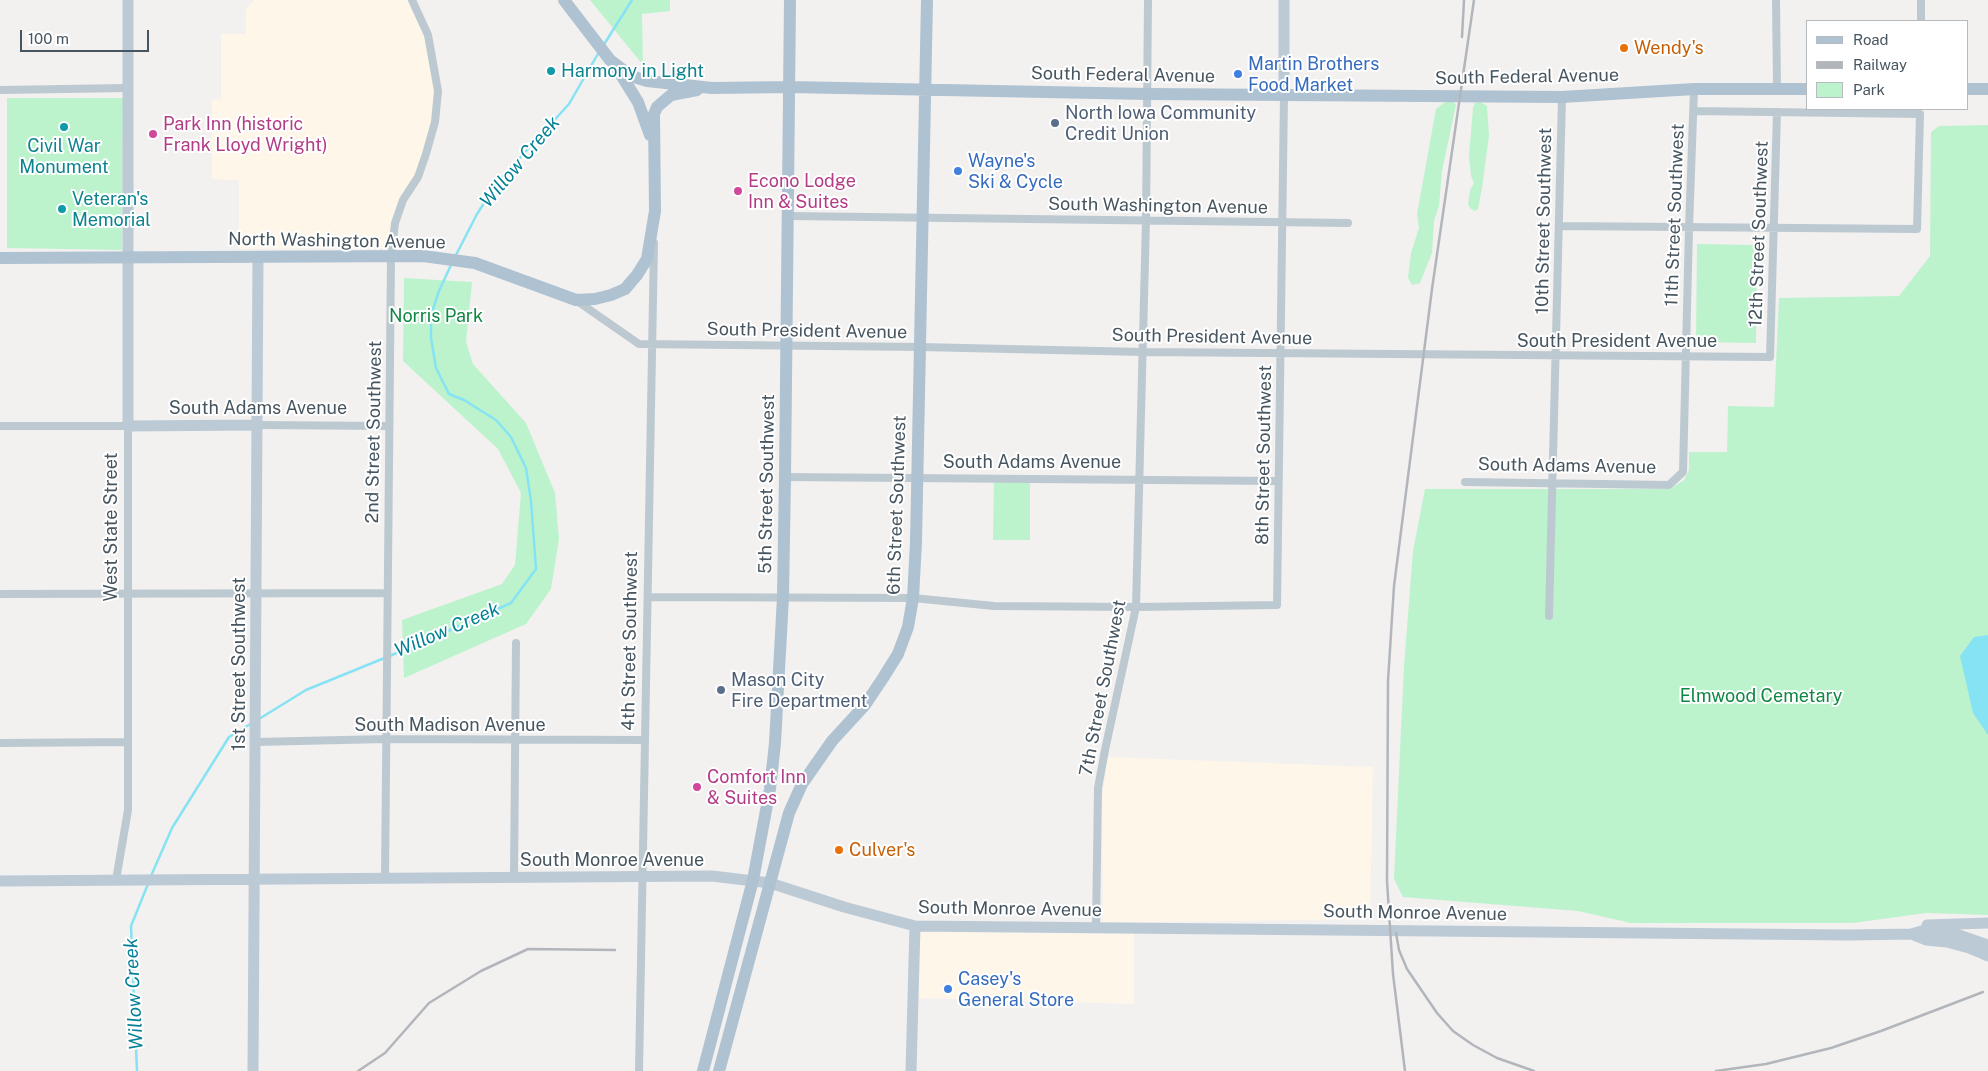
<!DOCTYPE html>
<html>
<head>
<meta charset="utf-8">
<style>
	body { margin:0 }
	#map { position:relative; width:1988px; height:1071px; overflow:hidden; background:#f3f0f0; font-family:"Public Sans",sans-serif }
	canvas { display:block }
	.legend { position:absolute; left:1806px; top:20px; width:162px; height:90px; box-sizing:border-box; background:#fff; border:1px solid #b5bbbf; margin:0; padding:6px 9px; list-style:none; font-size:15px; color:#46555f }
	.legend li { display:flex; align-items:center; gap:10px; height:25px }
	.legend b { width:25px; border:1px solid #b5bbbf }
	.scale { position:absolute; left:20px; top:30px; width:129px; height:22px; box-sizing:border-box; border:2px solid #46555f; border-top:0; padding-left:6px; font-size:15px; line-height:18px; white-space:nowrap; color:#46555f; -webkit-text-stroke:4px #fff; paint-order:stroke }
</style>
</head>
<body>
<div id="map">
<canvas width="1988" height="1071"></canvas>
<ul class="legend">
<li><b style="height:6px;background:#aec2d1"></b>Road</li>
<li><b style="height:6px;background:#b2b6bb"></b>Railway</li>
<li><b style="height:14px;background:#bcf3cd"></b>Park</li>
</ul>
<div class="scale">100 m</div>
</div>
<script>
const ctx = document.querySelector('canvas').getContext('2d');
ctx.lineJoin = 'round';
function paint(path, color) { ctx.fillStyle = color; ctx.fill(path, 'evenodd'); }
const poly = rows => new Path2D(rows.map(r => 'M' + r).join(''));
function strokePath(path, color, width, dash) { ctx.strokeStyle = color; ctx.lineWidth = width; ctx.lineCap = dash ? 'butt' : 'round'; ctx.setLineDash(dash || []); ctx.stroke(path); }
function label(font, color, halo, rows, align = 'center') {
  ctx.font = font + ' "Public Sans",sans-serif'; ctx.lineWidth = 4; ctx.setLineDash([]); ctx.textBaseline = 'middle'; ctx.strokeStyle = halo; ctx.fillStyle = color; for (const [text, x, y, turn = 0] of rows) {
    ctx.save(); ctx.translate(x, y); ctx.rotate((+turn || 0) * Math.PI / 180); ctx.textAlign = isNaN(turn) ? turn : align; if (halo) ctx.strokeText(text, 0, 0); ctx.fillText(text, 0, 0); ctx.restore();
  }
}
paint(poly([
	[254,0,412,0,428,35,438,91,426,154,402,199,391,248,239,249,239,180,212,179,212,100,221,99,221,34,246,34,246,9],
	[1108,757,1373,767,1370,919,1103,923,1102,797],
	[917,932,1134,934,1134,1004,917,998]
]), '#fdf6e9');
paint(poly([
	[590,0,670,0,670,11,642,14,643,65],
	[7,98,123,98,122,250,7,248],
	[1448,100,1453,101,1456,105,1442,171,1439,206,1434,221,1432,253,1420,283,1412,285,1408,278,1411,253,1419,228,1417,214,1436,109],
	[1480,102,1487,106,1489,136,1482,188,1478,209,1475,211,1471,209,1468,205,1470,190,1474,183,1471,176,1469,156,1473,108,1475,103],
	[1988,125,1988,915,1926,913,1853,923,1631,923,1578,911,1403,897,1394,879,1404,666,1413,551,1425,489,1670,489,1684,480,1689,470,1689,452,1727,452,1728,406,1774,407,1779,298,1899,296,1930,256,1931,132,1939,126],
	[1697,244,1757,245,1756,343,1696,342],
	[404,278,472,282,466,342,473,364,526,423,555,493,559,539,551,589,526,624,404,678,402,620,502,584,515,565,521,493,498,449,403,361],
	[994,479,1030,479,1030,540,993,540]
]), '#bcf3cd');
paint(poly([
	[1988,635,1988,735,1973,713,1960,656,1974,637]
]), '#86e3f3');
strokePath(poly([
	[603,46,632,0],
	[456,255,477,214,497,183,569,104,599,52],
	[259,719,306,690,414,646,511,603,536,569,531,501,526,468,511,437,496,420,464,400,449,394,436,368,431,338,431,315,439,291,451,265],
	[151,876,172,828,229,737,252,723],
	[137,1071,131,926,148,884]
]), '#86e3f3', 2.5);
strokePath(poly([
	[1776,0,1777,89],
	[1921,0,1921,21],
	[0,90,128,88],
	[788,216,1348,223],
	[1559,226,1917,229,1920,114,1694,111],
	[577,301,639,344,920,347,1142,352,1770,357,1777,112],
	[257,425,388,426],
	[0,426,128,426,128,810,116,880],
	[785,477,1278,481],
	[1465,482,1669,485,1683,472,1689,228,1694,89],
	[0,594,387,593],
	[648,597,913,598,994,606,1136,607,1277,605,1284,95],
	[1549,616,1562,97],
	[256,742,386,739,645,740],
	[0,743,128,742],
	[385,878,391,257,395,223,403,200,418,177,426,154,435,122,438,91,428,35,412,0],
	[514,878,516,643],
	[1096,928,1098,788,1105,750,1136,607,1146,221,1148,0],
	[639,1071,654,243]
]), '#bdc9d0', 8);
strokePath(poly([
	[128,0,128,426,257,425],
	[1284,95,1284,0],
	[0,881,712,876,770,883,844,907,915,926,1849,935,1911,934,1925,930,1956,934,1988,945],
	[1927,925,1988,923],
	[1911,934,1926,940,1947,942,1969,948,1988,956],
	[253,1071,258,257],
	[911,1071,915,926]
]), '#bccad5', 11);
strokePath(poly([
	[564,0,610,60,631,76,647,81,712,88,790,87,1148,94,1562,97,1694,89,1807,89],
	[618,70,638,102,650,135],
	[1967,89,1988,89],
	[0,258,423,256,475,263,576,300,595,299,611,295,625,289,637,275,647,259,655,211,654,114,657,107,671,95,697,90],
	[703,1071,753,880,770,789,775,743,783,597,785,477,790,0],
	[719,1071,789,813,802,784,832,741,865,705,883,678,898,654,908,627,913,598,916,542,927,0]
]), '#aec2d1', 12);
strokePath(poly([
	[1462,37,1464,0],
	[1396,933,1399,950,1407,969,1437,1013,1453,1031,1473,1045,1497,1058,1534,1071],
	[358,1071,385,1053,429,1003,481,971,528,949,615,950],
	[1405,1071,1393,974,1387,881,1388,681,1394,586,1432,289,1474,0],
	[1716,1071,1766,1064,1831,1048,1881,1031,1983,992]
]), '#b2b6bb', 2.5);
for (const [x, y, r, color] of [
	[1624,48,5,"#e8710a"],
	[551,71,5,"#0f9aa8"],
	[1238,74,5,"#3f7fe0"],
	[1055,123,5,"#5c6f8a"],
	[64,127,5,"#0f9aa8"],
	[153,134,5,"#d1479c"],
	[958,171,5,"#3f7fe0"],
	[738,191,5,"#d1479c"],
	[62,209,5,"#0f9aa8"],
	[721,690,5,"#5c6f8a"],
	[697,787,5,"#d1479c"],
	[839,850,5,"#e8710a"],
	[948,989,5,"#3f7fe0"]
]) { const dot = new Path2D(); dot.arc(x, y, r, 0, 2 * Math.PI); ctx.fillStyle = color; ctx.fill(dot); strokePath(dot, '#fff', 2); }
label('18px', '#c56008', '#fff', [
	["Wendy's",1634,48],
	["Culver's",849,850]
], 'left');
label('18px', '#366cbe', '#fff', [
	["Martin Brothers",1248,64],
	["Food Market",1248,85],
	["Wayne's",968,161],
	["Ski & Cycle",968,182],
	["Casey's",958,979],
	["General Store",958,1000]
], 'left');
label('18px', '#0d838f', '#fff', [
	["Harmony in Light",561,71],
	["Civil War",64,146,"center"],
	["Monument",64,167,"center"],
	["Veteran's",72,199],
	["Memorial",72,220]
], 'left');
label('18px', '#46555f', '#fff', [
	["South Federal Avenue",1123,75,1],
	["South Federal Avenue",1527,77,-1],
	["South Washington Avenue",1158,206,1],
	["11th Street Southwest",1675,215,-88],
	["10th Street Southwest",1544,221,-89],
	["12th Street Southwest",1759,234,-88],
	["North Washington Avenue",337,241,1],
	["South President Avenue",807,331,1],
	["South President Avenue",1212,337,1],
	["South President Avenue",1617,341],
	["South Adams Avenue",258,408],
	["2nd Street Southwest",374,432,-89],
	["8th Street Southwest",1264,455,-89],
	["South Adams Avenue",1032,462],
	["South Adams Avenue",1567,466,1],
	["5th Street Southwest",767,484,-89],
	["6th Street Southwest",897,505,-88],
	["West State Street",111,527,-90],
	["4th Street Southwest",630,641,-89],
	["1st Street Southwest",239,664,-90],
	["7th Street Southwest",1103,688,-79],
	["South Madison Avenue",450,725],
	["South Monroe Avenue",612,860],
	["South Monroe Avenue",1010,909,1],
	["South Monroe Avenue",1415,913,1]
]);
label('18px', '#4e5e75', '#fff', [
	["North Iowa Community",1065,113],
	["Credit Union",1065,134],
	["Mason City",731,680],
	["Fire Department",731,701]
], 'left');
label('18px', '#b23c85', '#fff', [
	["Park Inn (historic",163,124],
	["Frank Lloyd Wright)",163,145],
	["Econo Lodge",748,181],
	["Inn & Suites",748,202],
	["Comfort Inn",707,777],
	["& Suites",707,798]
], 'left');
label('18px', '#108744', '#fff', [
	["Norris Park",436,316],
	["Elmwood Cemetary",1761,696]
]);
label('italic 19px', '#058196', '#fff', [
	["Willow Creek",520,162,-50],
	["Willow Creek",447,630,-23],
	["Willow Creek",134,994,-93]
]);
</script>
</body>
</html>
